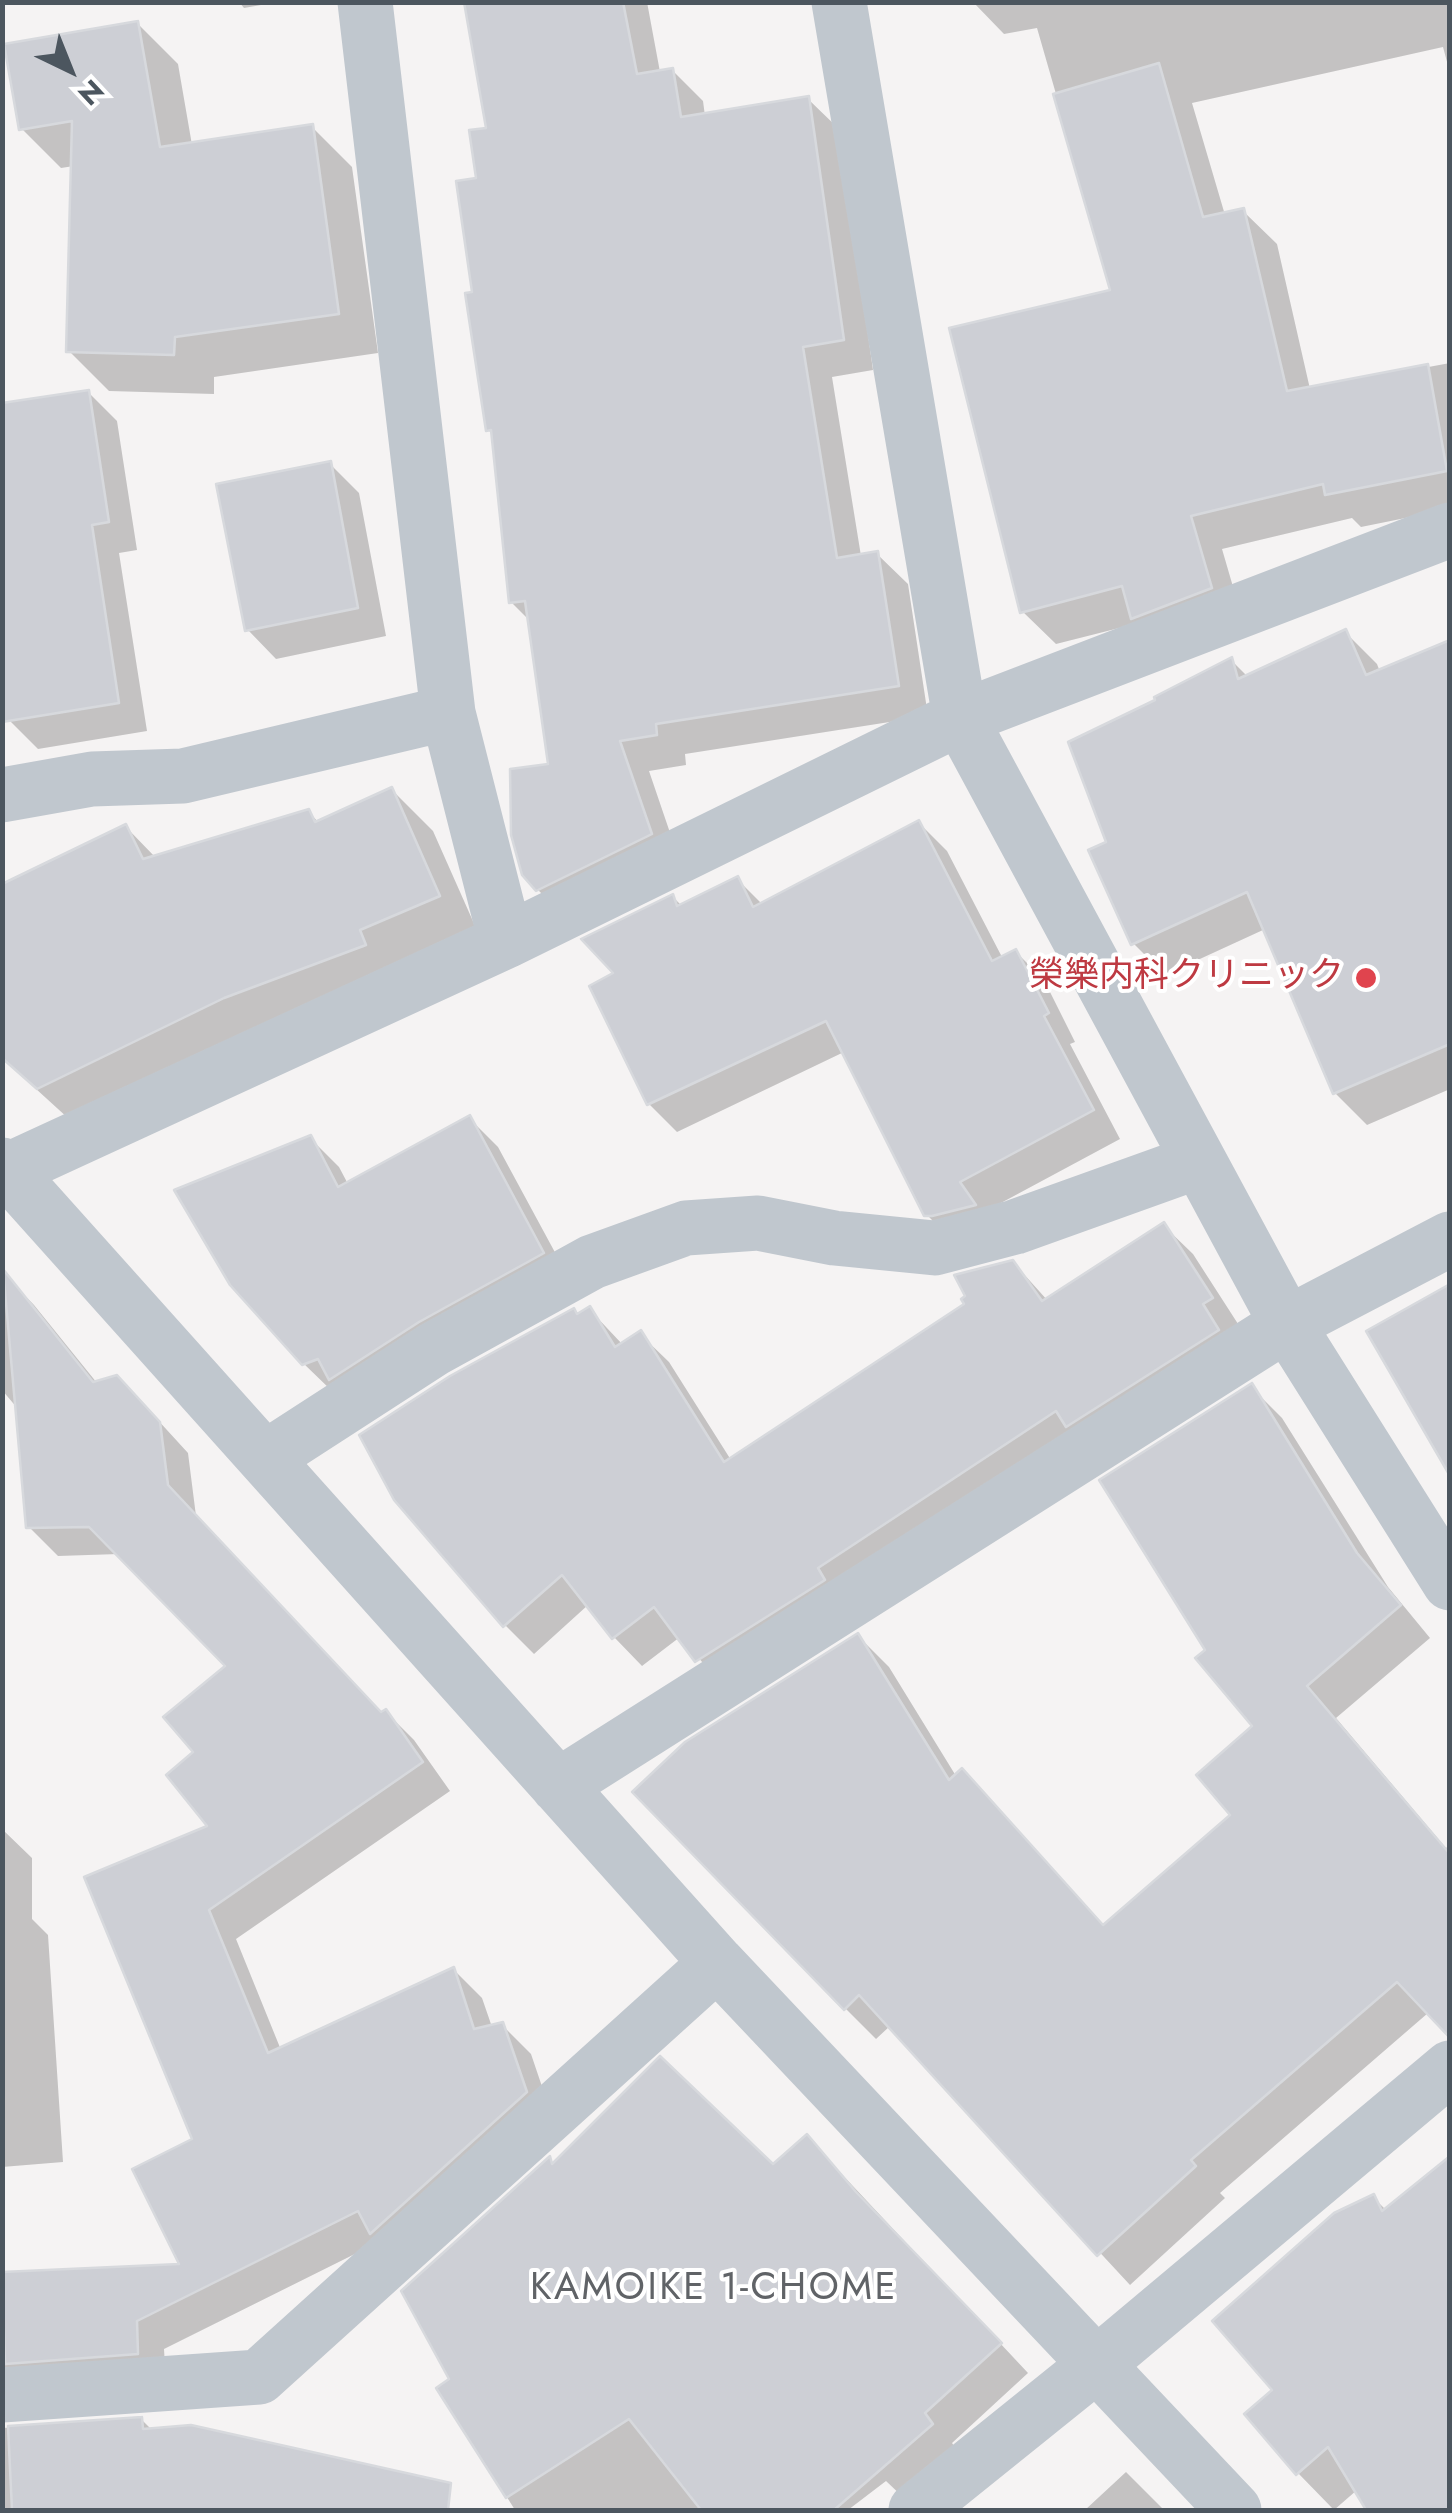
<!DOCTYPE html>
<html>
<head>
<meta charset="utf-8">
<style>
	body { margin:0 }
	#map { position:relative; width:1452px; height:2513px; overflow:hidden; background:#f5f3f3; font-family:Jost,sans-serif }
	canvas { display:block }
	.frame { position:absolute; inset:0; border:5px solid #4c565f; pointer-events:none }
	.north { position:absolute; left:20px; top:20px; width:100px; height:100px; -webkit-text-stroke:8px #fff; paint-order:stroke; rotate:137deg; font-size:28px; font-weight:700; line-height:40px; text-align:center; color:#4c565f }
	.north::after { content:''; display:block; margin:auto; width:35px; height:45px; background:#4c565f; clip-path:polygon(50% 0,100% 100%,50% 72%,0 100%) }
</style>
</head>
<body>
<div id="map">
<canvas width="1452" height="2513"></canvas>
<div class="frame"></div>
<div class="north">N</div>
</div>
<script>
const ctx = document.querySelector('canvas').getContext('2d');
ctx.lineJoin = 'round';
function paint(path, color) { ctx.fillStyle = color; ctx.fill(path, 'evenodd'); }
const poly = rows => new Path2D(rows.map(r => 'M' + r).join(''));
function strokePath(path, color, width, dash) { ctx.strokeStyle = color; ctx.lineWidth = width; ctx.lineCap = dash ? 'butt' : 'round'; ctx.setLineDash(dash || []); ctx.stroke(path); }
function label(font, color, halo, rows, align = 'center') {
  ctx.font = font + ' Jost,"Noto Sans JP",sans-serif'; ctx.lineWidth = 8; ctx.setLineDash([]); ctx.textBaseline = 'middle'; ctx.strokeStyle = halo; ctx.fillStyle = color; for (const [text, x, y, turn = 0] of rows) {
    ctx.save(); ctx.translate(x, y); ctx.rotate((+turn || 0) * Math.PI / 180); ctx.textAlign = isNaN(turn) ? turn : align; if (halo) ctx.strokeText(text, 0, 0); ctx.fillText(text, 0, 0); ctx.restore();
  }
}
paint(poly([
	[239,2,278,2,244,8],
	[466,2,647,2,660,72,672,70,703,101,705,116,808,99,839,129,873,370,832,377,861,556,877,554,908,584,928,716,685,754,686,765,649,771,681,865,569,920,538,890,551,766,531,622,511,602,494,435,488,430,475,294,479,181,489,130],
	[973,2,1450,2,1450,73,1443,47,1192,103,1225,215,1243,211,1277,244,1310,389,1450,363,1450,509,1361,527,1352,518,1222,549,1243,621,1139,623,1056,644,1022,611,1113,292,1037,28,1004,34],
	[138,24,178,64,192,145,312,127,352,167,378,353,214,377,214,394,109,391,69,351,74,166,61,168,21,128],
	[88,392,117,421,137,550,119,553,147,731,38,749,9,720],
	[330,464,359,493,386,636,276,659,248,630],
	[1345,632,1377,664,1380,672,1450,642,1450,1089,1367,1125,1335,1093,1263,930,1165,975,1133,943,1109,843,1158,701,1231,660,1248,677],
	[392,790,433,831,480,937,80,1129,2,1058,126,827,156,858,309,812,319,823],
	[919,823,947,851,1003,959,1016,952,1044,980,1075,1042,1070,1044,1120,1139,986,1211,954,1242,926,1214,844,1052,677,1132,649,1104,617,974,673,897,682,906,737,879,763,905],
	[469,1118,498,1147,571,1282,333,1392,303,1363,310,1138,339,1167,348,1184],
	[1164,1226,1193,1254,1240,1327,726,1689,680,1637,642,1666,614,1637,588,1605,534,1654,505,1625,579,1316,590,1310,623,1345,640,1334,669,1362,731,1460,968,1305,1013,1262,1048,1301],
	[6,1276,34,1305,97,1383,145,1406,188,1453,196,1516,382,1714,386,1712,414,1740,450,1791,236,1939,281,2050,454,1970,482,1998,492,2027,502,2025,531,2054,554,2122,381,2241,164,2349,166,2382,2,2409,2,2275,183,2266,195,2140,211,1827,196,1752,229,1666,119,1554,58,1556,29,1527,18,1409,2,1390,2,1279],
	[1251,1387,1282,1418,1388,1587,1430,1638,1336,1718,1446,1848,1450,1845,1450,2035,1428,2013,1220,2193,1225,2198,1130,2285,890,2026,876,2039,845,2008,858,1636,889,1667,956,1776,962,1771,993,1802,1105,1927,1234,1816,1256,1726,1208,1651],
	[2,1829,32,1858,32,1919,48,1935,63,2162,2,2167],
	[807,2137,1028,2373,952,2443,959,2453,906,2500,886,2481,848,2510,515,2510,439,2389,453,2380,550,2160,555,2165,773,2167],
	[1450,2159,1450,2510,1369,2510,1357,2490,1334,2510,1298,2473,1275,2390,1373,2197,1387,2211],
	[141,2419,153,2431,396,2496,393,2510,2,2510,2,2428],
	[1126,2472,1164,2510,1085,2510]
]), '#0003');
const building = poly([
	[464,2,623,2,637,74,673,68,681,117,809,96,844,340,803,347,837,558,878,551,899,686,656,724,657,735,620,741,652,834,536,891,522,875,511,835,510,769,548,764,525,601,509,603,491,430,486,431,465,293,472,292,456,181,476,178,469,130,486,128,464,2],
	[138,21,160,147,313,124,339,314,175,337,174,355,66,352,72,121,19,130,4,44,138,21],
	[1159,63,1203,217,1244,208,1287,391,1428,364,1447,471,1325,495,1323,484,1191,516,1212,588,1131,619,1122,586,1020,613,949,328,1110,290,1053,94,1159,63],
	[89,390,109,522,92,525,119,703,2,722,2,403,89,390],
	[331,461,358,608,245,631,216,484,331,461],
	[1346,629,1366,675,1450,640,1450,1044,1333,1094,1247,892,1131,945,1088,850,1106,842,1068,742,1155,700,1154,697,1232,657,1238,679,1346,629],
	[392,787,440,896,360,930,366,945,224,998,37,1089,2,1058,2,884,126,824,143,859,309,809,315,822,392,787],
	[919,820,992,961,1016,949,1049,1013,1044,1016,1094,1110,960,1182,976,1205,932,1216,924,1216,826,1021,647,1105,589,986,613,973,581,939,673,894,677,906,738,876,753,907,919,820],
	[470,1115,544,1253,419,1322,329,1380,318,1359,302,1365,230,1285,174,1190,311,1135,338,1187,470,1115],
	[1164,1222,1213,1298,1203,1304,1219,1330,1066,1427,1056,1411,818,1568,825,1580,695,1662,654,1607,612,1639,562,1575,503,1627,394,1500,359,1435,450,1376,574,1308,577,1314,590,1306,615,1347,641,1330,724,1462,964,1304,961,1299,965,1296,954,1275,1013,1260,1042,1301,1164,1222],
	[3,1269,93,1382,117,1375,160,1422,168,1485,381,1712,386,1709,423,1762,209,1910,268,2053,454,1967,474,2029,503,2022,527,2092,370,2234,358,2211,137,2321,138,2354,5,2364,2,2272,179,2264,132,2169,192,2139,84,1877,207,1826,166,1775,193,1752,163,1717,225,1666,89,1527,26,1528,3,1269],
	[1450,1284,1450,1476,1366,1331,1450,1284],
	[1252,1383,1357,1553,1401,1605,1307,1686,1450,1854,1450,2038,1397,1982,1191,2160,1196,2166,1097,2256,859,1995,844,2010,632,1792,685,1742,858,1633,949,1780,962,1768,1103,1925,1230,1815,1196,1775,1252,1726,1195,1658,1205,1650,1099,1480,1252,1383],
	[660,2056,773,2164,807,2134,856,2192,1002,2343,925,2413,933,2424,834,2510,701,2510,629,2419,506,2498,436,2388,449,2379,401,2291,550,2156,552,2164,660,2056],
	[1450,2156,1450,2510,1366,2510,1328,2447,1296,2475,1244,2414,1272,2390,1212,2321,1334,2213,1374,2194,1382,2211,1450,2156],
	[142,2417,143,2429,191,2425,451,2483,448,2510,12,2510,8,2426,142,2417]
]);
paint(building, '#cdcfd5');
strokePath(building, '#d7d9dd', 2.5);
strokePath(poly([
	[365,2,448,713,506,941],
	[839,2,960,718,1287,1324,1450,1583],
	[2,795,92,779,183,776,448,713],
	[2,1165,717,1963,1234,2510],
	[2,1173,506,941,960,718,1450,530],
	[267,1457,434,1349,592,1262,686,1228,758,1223,834,1238,935,1248,1015,1227,1199,1161],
	[558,1786,1287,1324,1450,1239],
	[2,2395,259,2377,717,1963],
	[916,2510,1096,2365,1450,2068]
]), '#c0c7ce', 55);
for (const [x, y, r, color] of [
	[1366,978,12,"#e0444e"]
]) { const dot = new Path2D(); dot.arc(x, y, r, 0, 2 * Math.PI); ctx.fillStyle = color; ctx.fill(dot); strokePath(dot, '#fff', 4); }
label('35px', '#be3a42', '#fff', [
	["榮樂内科クリニック",1344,978]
], 'right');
ctx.letterSpacing = '2.5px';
label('38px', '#606367', '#fff', [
	["KAMOIKE 1-CHOME",714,2290]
]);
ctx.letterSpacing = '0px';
</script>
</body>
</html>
